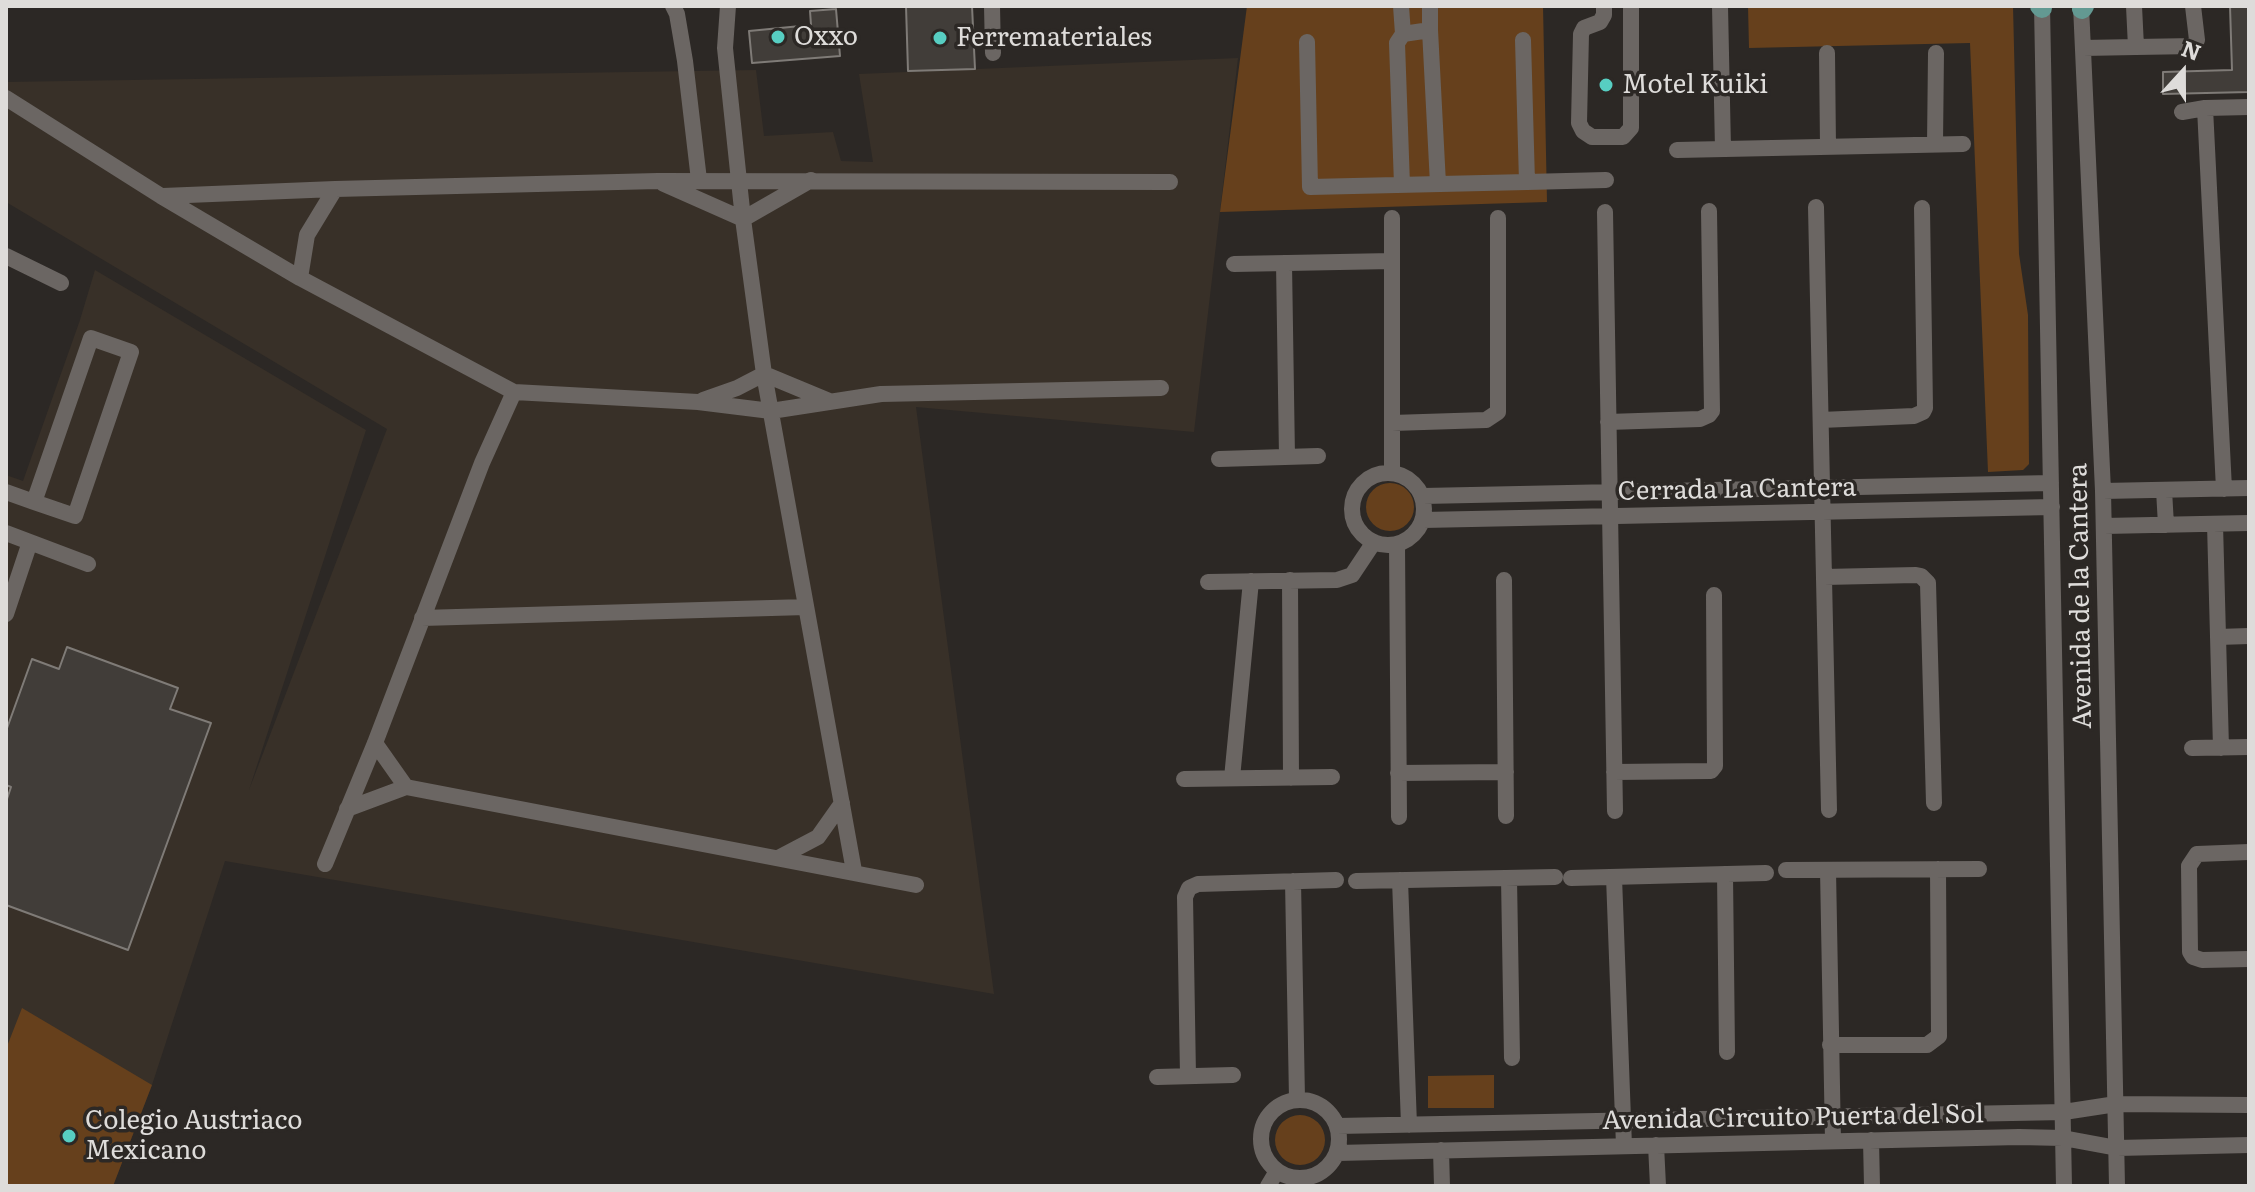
<!DOCTYPE html>
<html>
<head>
<meta charset="utf-8">
<style>
	body { margin:0 }
	#map { position:relative; width:2255px; height:1192px; overflow:hidden; background:#2c2825; font-family:Literata,serif }
	canvas { display:block }
	.frame { position:absolute; inset:0; border:8px solid #dedcda; pointer-events:none }
	.north { position:absolute; left:2143px; top:32px; width:80px; height:80px; -webkit-text-stroke:6px #2c2825; paint-order:stroke; rotate:21deg; font-size:22px; font-weight:700; line-height:32px; text-align:center; color:#dedcda }
	.north::after { content:''; display:block; margin:auto; width:28px; height:36px; background:#dedcda; clip-path:polygon(50% 0,100% 100%,50% 72%,0 100%) }
</style>
</head>
<body>
<div id="map">
<canvas width="2255" height="1192"></canvas>
<div class="frame"></div>
<div class="north">N</div>
</div>
<script>
const ctx = document.querySelector('canvas').getContext('2d');
ctx.lineJoin = 'round';
function paint(path, color) { ctx.fillStyle = color; ctx.fill(path, 'evenodd'); }
const poly = rows => new Path2D(rows.map(r => 'M' + r).join(''));
function strokePath(path, color, width, dash) { ctx.strokeStyle = color; ctx.lineWidth = width; ctx.lineCap = dash ? 'butt' : 'round'; ctx.setLineDash(dash || []); ctx.stroke(path); }
function label(font, color, halo, rows, align = 'center') {
  ctx.font = font + ' Literata,serif'; ctx.lineWidth = 7; ctx.setLineDash([]); ctx.textBaseline = 'middle'; ctx.strokeStyle = halo; ctx.fillStyle = color; for (const [text, x, y, turn = 0] of rows) {
    ctx.save(); ctx.translate(x, y); ctx.rotate((+turn || 0) * Math.PI / 180); ctx.textAlign = isNaN(turn) ? turn : align; if (halo) ctx.strokeText(text, 0, 0); ctx.fillText(text, 0, 0); ctx.restore();
  }
}
paint(poly([
	[1238,58,1194,432,916,407,994,994,225,861,152,1085,113,1186,6,1186,6,475,23,481,80,320,95,270,366,430,249,790,387,429,6,202,6,82,756,70,764,136,833,132,841,161,873,162,859,74]
]), '#383028');
paint(poly([
	[1247,6,1543,6,1547,202,1220,212],
	[1748,6,2013,6,2019,254,2028,315,2029,464,2023,470,1988,472,1970,43,1749,48],
	'1366 507a24 24 0 1 1 48 0a24 24 0 1 1-48 0Z',
	[22,1008,152,1085,113,1186,6,1186,6,1049],
	[1494,1075,1494,1108,1428,1108,1428,1076],
	'1275 1140a25 25 0 1 1 50 0a25 25 0 1 1-50 0Z'
]), '#66401c');
const building = poly([
	[906,6,972,6,975,69,908,71,906,6],
	[2230,6,2249,6,2249,92,2163,94,2163,72,2232,70,2230,6],
	[836,9,840,56,752,63,749,31,811,25,810,11,836,9],
	[67,647,178,688,170,709,211,723,128,950,6,905,6,802,11,787,6,785,6,731,32,659,59,669,67,647]
]);
paint(building, '#413d39');
strokePath(building, '#7f7b77', 2);
strokePath(poly([
	[673,6,677,14,685,61,699,180],
	[728,6,725,48,743,219,764,374,854,871],
	[992,6,993,53],
	[1401,6,1403,34],
	[1430,6,1430,30],
	[1604,6,1604,15,1600,22,1584,28,1581,34,1579,123,1583,131,1592,137,1623,137,1631,128,1631,6],
	[1720,6,1723,149],
	[2042,6,2064,1186],
	[2081,6,2103,491,2117,1186],
	[1307,42,1310,187,1527,182,1523,40],
	[2136,47,2194,46,2197,40,2193,6],
	[2083,48,2136,47,2134,6],
	[1827,53,1828,147],
	[6,98,161,196,300,278,514,392,698,402,771,411,881,394,1161,388],
	[2205,108,2224,489],
	[2182,112,2205,108,2249,107],
	[1935,144,1936,53],
	[1677,150,1963,144],
	[1527,182,1606,180],
	[664,184,743,219,811,180],
	[1402,185,1397,43,1403,34,1430,30,1438,184],
	[163,196,335,189,658,181,1170,182],
	[1816,207,1829,810],
	[1605,212,1615,811],
	[6,256,61,283],
	[1284,263,1287,457],
	[1234,264,1392,261],
	[300,278,307,235,335,189],
	[703,400,737,388,764,374,829,401],
	[1821,420,1914,416,1923,412,1925,408,1922,208],
	[1608,422,1700,419,1709,415,1712,411,1709,211],
	[1392,423,1486,420,1498,412,1498,218],
	[1219,459,1318,456],
	[1392,472,1392,218],
	'1352 509a36 36 0 1 1 72 0a36 36 0 1 1-72 0Z',
	[2164,490,2166,525],
	[2103,491,2249,488],
	[6,492,34,502,75,516,131,352,91,338,34,502],
	[1423,496,2051,483],
	[1423,520,2052,507],
	[2215,524,2221,748],
	[2104,526,2249,523],
	[6,533,88,564],
	[1397,544,1399,817],
	[1824,577,1916,575,1921,576,1928,583,1934,803],
	[1290,580,1291,778],
	[1504,580,1506,816],
	[1208,582,1337,580,1352,575,1374,542],
	[6,614,30,542],
	[422,618,806,607],
	[2218,637,2249,636],
	[375,743,406,787],
	[2192,748,2249,747],
	[1614,772,1711,771,1715,766,1714,595],
	[1398,773,1506,772],
	[1232,778,1251,581],
	[1184,779,1332,777],
	[347,809,406,787,916,885],
	[2249,852,2197,854,2189,866,2190,952,2193,957,2202,960,2249,959],
	[780,857,818,837,842,803],
	[325,864,375,743,482,463,514,392],
	[1786,870,1979,869],
	[1828,870,1833,1141],
	[1725,874,1727,1052],
	[1614,877,1624,1146],
	[1509,878,1512,1058],
	[1571,878,1766,873],
	[1400,880,1409,1125],
	[1293,881,1297,1099],
	[1356,881,1555,877],
	[1830,1045,1927,1045,1939,1036,1938,869],
	[1188,1076,1185,897,1189,888,1198,884,1336,880],
	[1157,1077,1233,1075],
	'1261 1139a39 39 0 1 1 78 0a39 39 0 1 1-78 0Z',
	[1337,1126,2064,1112,2116,1104,2249,1105],
	[1871,1140,1872,1186],
	[1656,1145,1658,1186],
	[1441,1150,1442,1186],
	[1337,1153,2019,1137,2063,1138,2117,1148,2249,1145],
	[1268,1186,1277,1171]
]), '#6b6663', 16);
strokePath(poly([
	[2040,6,2042,8],
	[2082,9,2084,6]
]), '#639992', 20);
for (const [x, y, r, color] of [
	[778,37,8,"#57cec2"],
	[940,38,8,"#57cec2"],
	[1606,85,8,"#57cec2"],
	[69,1136,8,"#57cec2"]
]) { const dot = new Path2D(); dot.arc(x, y, r, 0, 2 * Math.PI); ctx.fillStyle = color; ctx.fill(dot); strokePath(dot, '#2c2825', 3); }
label('26px', '#dedcda', '#2c2825', [
	["Oxxo",794,37],
	["Ferremateriales",956,38],
	["Motel Kuiki",1622,85],
	["Colegio Austriaco",85,1121],
	["Mexicano",85,1151]
], 'left');
label('26px', '#dedcda', '#2c2825', [
	["Cerrada La Cantera",1737,490,-1],
	["Avenida de la Cantera",2081,596,-91],
	["Avenida Circuito Puerta del Sol",1793,1118,-1]
]);
</script>
</body>
</html>
